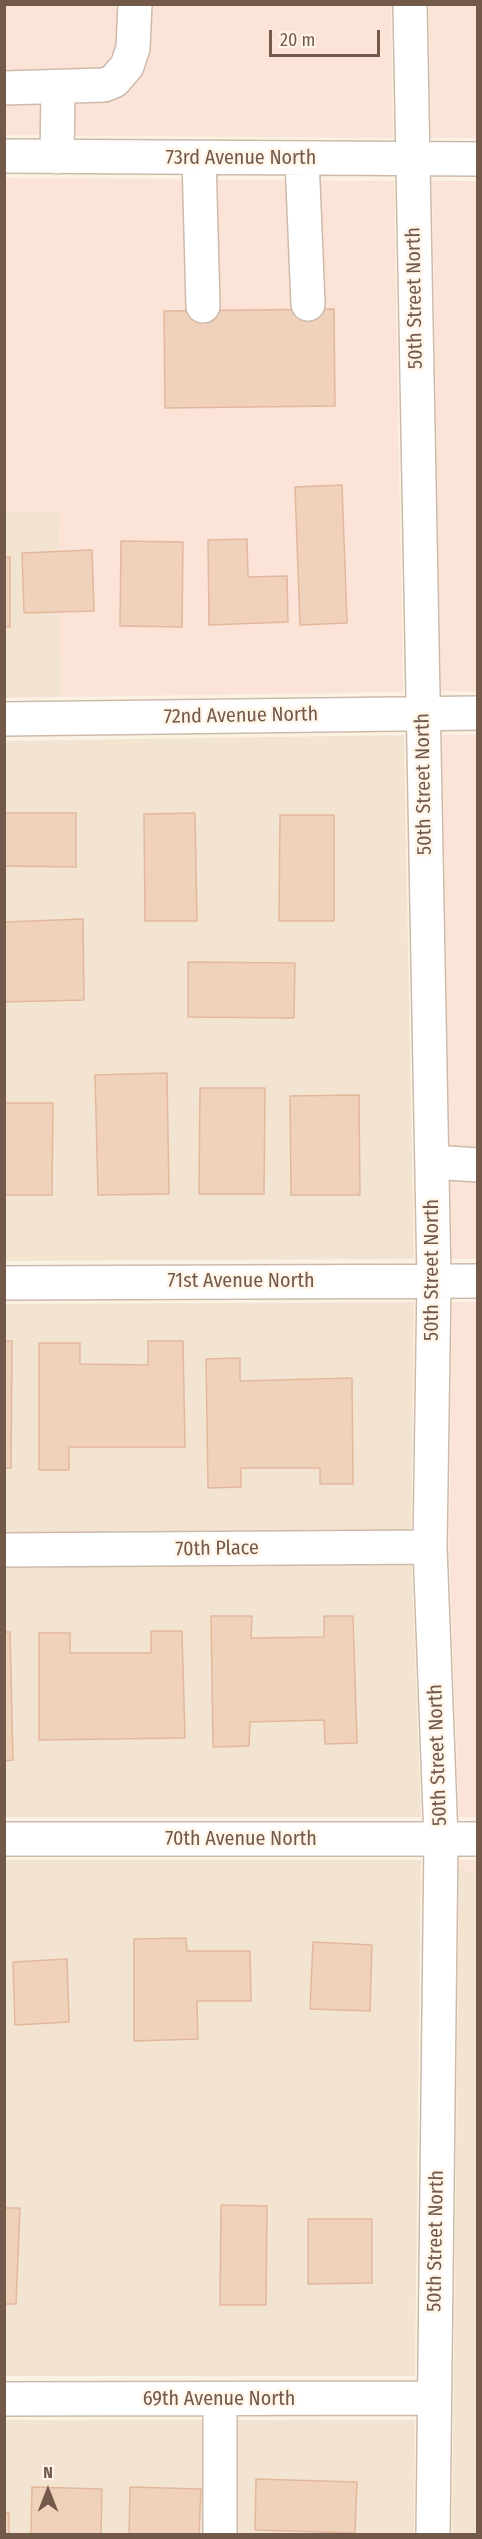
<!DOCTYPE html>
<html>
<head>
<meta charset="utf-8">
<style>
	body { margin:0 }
	#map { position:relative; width:482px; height:2539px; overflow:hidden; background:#fbf2e3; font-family:"Fira Sans Condensed",sans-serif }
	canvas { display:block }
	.frame { position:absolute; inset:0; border:6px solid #73594a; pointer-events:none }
	.north { position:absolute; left:18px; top:2461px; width:60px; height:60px; -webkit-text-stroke:4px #fff6e9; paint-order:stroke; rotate:0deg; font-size:16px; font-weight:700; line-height:24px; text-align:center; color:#73594a }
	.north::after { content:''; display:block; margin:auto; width:21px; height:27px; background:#73594a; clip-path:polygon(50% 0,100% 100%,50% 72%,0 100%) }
	.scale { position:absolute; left:269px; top:30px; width:111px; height:27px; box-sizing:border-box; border:3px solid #73594a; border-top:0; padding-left:8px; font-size:18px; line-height:21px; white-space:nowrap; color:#73594a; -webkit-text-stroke:4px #fff6e9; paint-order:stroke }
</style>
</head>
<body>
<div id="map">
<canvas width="482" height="2539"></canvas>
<div class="frame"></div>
<div class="north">N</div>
<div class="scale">20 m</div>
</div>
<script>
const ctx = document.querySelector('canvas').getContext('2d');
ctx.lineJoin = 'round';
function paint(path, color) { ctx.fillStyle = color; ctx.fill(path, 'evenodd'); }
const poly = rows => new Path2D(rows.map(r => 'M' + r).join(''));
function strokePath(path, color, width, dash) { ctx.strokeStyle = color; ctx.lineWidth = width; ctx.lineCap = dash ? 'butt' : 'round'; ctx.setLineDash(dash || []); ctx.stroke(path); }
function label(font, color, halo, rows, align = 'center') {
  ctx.font = font + ' "Fira Sans Condensed",sans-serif'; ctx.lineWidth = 5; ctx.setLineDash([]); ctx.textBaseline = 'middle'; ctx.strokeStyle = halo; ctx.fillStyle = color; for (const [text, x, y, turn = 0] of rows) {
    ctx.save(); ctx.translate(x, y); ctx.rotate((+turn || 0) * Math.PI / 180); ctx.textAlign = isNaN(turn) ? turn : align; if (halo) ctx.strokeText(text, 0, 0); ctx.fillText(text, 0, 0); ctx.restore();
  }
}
paint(poly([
	[5,510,59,512,61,697,5,698],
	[404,735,414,1259,5,1261,4,741],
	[414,1302,411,1547,421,1817,5,1817,4,1304],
	[4,1860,421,1860,415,2376,5,2376],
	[459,1867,478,1876,478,2534,452,2534],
	[4,2420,415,2420,414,2534,5,2534]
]), '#f3e4d2');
paint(poly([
	[5,5,391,5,393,138,5,135],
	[429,5,477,5,477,138,431,138],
	[5,178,394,181,403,692,61,697,59,512,5,510],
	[432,181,477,181,477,692,441,691],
	[442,735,477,735,477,1259,452,1259],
	[452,1302,478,1302,477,1817,459,1817,449,1547],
	[459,1860,477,1860,477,1876,459,1867]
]), '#fce3d7');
const building = poly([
	[334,309,335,406,165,408,164,311,334,309],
	[342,485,347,623,300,625,295,487,342,485],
	[247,539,248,577,287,576,288,622,209,625,208,540,247,539],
	[121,541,183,542,182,627,120,626,121,541],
	[92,550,94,611,24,613,22,553,92,550],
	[4,557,10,557,10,627,4,627,4,557],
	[4,813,76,813,76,867,4,866,4,813],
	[195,813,197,921,145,921,144,814,195,813],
	[280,815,334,815,334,921,279,921,280,815],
	[83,919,84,1000,4,1002,4,922,83,919],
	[188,962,295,963,294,1018,188,1017,188,962],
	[167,1073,169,1194,98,1195,95,1075,167,1073],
	[200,1088,265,1088,264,1194,199,1194,200,1088],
	[359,1095,360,1195,291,1195,290,1096,359,1095],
	[4,1103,53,1103,52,1195,4,1195,4,1103],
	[4,1341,12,1341,11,1468,4,1468,4,1341],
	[148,1341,183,1341,185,1447,69,1447,69,1470,39,1470,39,1343,80,1343,80,1364,148,1365,148,1341],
	[240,1358,240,1381,352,1378,353,1484,320,1484,320,1468,241,1468,241,1487,208,1488,206,1359,240,1358],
	[211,1616,252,1616,251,1638,324,1637,324,1616,353,1616,357,1743,325,1744,324,1720,250,1722,249,1746,213,1747,211,1616],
	[151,1631,182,1631,185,1738,39,1740,39,1633,70,1633,70,1653,151,1653,151,1631],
	[4,1632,10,1632,13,1760,4,1761,4,1632],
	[186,1938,187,1951,250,1951,251,2001,197,2001,198,2039,134,2041,134,1939,186,1938],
	[313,1942,372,1945,370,2011,310,2009,313,1942],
	[67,1959,69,2022,15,2025,13,1962,67,1959],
	[221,2205,267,2206,266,2305,220,2305,221,2205],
	[4,2208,20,2208,16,2304,4,2304,4,2208],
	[308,2219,372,2219,372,2283,308,2284,308,2219],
	[256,2479,357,2482,355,2533,255,2530,256,2479],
	[32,2487,102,2489,101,2534,31,2534,32,2487],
	[130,2487,201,2489,199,2534,129,2534,130,2487],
	[4,2513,9,2513,9,2534,4,2534,4,2513]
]);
paint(building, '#f0d1bc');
strokePath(building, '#e2b89d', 1.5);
const minor = poly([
	[410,4,434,1280,430,1547,441,1839,433,2534],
	[4,88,104,85,114,81,127,66,133,48,135,4],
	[4,156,478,159],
	[57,157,58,87],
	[199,158,203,306],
	[302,159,308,304],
	[4,719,478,713],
	[432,1162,478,1165],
	[4,1283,478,1281],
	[4,1550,430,1547],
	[4,1839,478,1839],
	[4,2399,434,2398],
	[220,2399,220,2534]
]);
strokePath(minor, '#cdbaaa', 36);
strokePath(minor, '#fff', 33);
label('20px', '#73594a', '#fff6e9', [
	["73rd Avenue North",241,158],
	["50th Street North",415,298,-91],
	["72nd Avenue North",241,716,-1],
	["50th Street North",424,784,-91],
	["50th Street North",432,1270,-90],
	["71st Avenue North",241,1281],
	["70th Place",217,1549,-1],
	["50th Street North",438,1755,-92],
	["70th Avenue North",241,1839],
	["50th Street North",436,2241,-89],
	["69th Avenue North",219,2399]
]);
</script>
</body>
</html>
